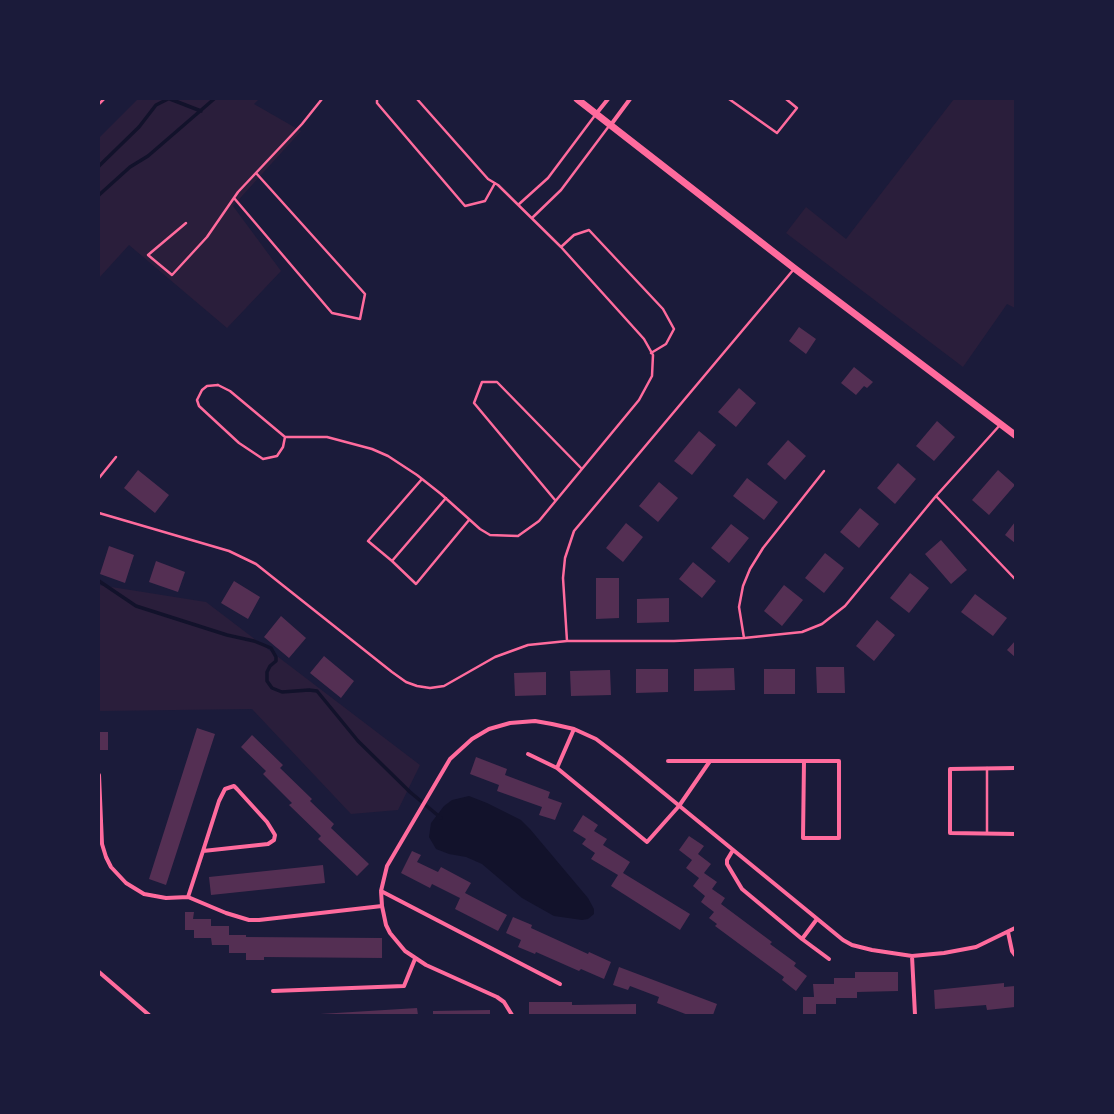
<!DOCTYPE html>
<html>
<head>
<meta charset="utf-8">
<style>
	body { margin:0 }
	#map { position:relative; width:1114px; height:1114px; overflow:hidden; background:#1b1b3a; font-family:Roboto,sans-serif }
	canvas { display:block }
	.frame { position:absolute; inset:0; border:100px solid #1b1b3a; pointer-events:none }
</style>
</head>
<body>
<div id="map">
<canvas width="1114" height="1114"></canvas>
<div class="frame"></div>
</div>
<script>
const ctx = document.querySelector('canvas').getContext('2d');
ctx.lineJoin = 'round';
function paint(path, color) { ctx.fillStyle = color; ctx.fill(path, 'evenodd'); }
const poly = rows => new Path2D(rows.map(r => 'M' + r).join(''));
function strokePath(path, color, width, dash) { ctx.strokeStyle = color; ctx.lineWidth = width; ctx.lineCap = dash ? 'butt' : 'round'; ctx.setLineDash(dash || []); ctx.stroke(path); }
paint(poly([
	[138,99,259,99,254,104,301,131,233,206,281,271,227,328,129,245,99,278,99,138],
	[954,99,1015,99,1015,308,1007,304,963,367,786,233,806,207,846,239],
	[99,585,206,602,420,765,398,810,351,814,252,709,99,711]
]), '#2a1e3b');
paint(poly([
	[469,796,487,803,521,820,530,829,588,898,594,909,594,914,588,919,582,920,554,916,522,898,482,864,466,857,449,854,436,849,429,837,431,823,444,806,452,800]
]), '#12122b');
strokePath(poly([
	[170,99,201,111],
	[99,166,139,127,156,105,168,99],
	[99,195,130,167,148,156,214,99],
	[99,581,136,606,227,635,254,641,271,648,276,657,276,661,270,666,267,672,267,681,272,688,282,692,309,690,317,691,358,741,410,792,441,818]
]), '#12122b', 3.5);
paint(poly([
	[799,327,816,339,806,354,789,341],
	[854,367,873,382,867,388,864,386,856,395,841,383],
	[739,388,756,403,736,427,718,412],
	[937,421,955,437,934,461,916,446],
	[699,431,716,445,692,475,674,461],
	[788,440,806,456,785,480,767,464],
	[898,463,916,479,895,504,877,488],
	[138,470,169,495,155,513,124,488],
	[998,470,1015,485,989,515,972,500],
	[747,478,778,502,764,520,733,496],
	[659,482,678,498,658,522,639,506],
	[860,508,879,524,859,548,840,532],
	[1015,522,1015,543,1005,535],
	[626,523,643,537,623,562,606,548],
	[731,524,749,538,729,563,711,548],
	[941,540,967,570,951,584,925,554],
	[109,546,134,555,125,583,100,574],
	[825,553,844,568,824,593,805,578],
	[156,561,185,572,178,592,149,582],
	[693,562,716,581,702,598,679,579],
	[910,573,929,588,909,613,890,598],
	[596,578,619,578,619,618,596,619],
	[234,581,260,597,248,619,221,603],
	[784,585,803,600,782,626,764,611],
	[975,594,1007,618,993,636,961,612],
	[669,598,669,622,637,623,637,599],
	[281,616,306,638,289,658,264,637],
	[877,620,895,635,874,661,856,646],
	[1015,641,1015,657,1007,650],
	[324,656,354,681,341,698,310,673],
	[816,667,844,667,845,693,817,693],
	[734,668,735,690,694,691,694,669],
	[636,669,668,669,668,692,636,693],
	[764,669,795,669,795,694,764,694],
	[610,670,611,695,571,696,570,671],
	[546,672,546,695,515,696,514,673],
	[197,728,215,734,166,885,149,879],
	[99,732,108,732,108,750,99,750],
	[252,735,283,765,280,768,312,799,310,801,334,824,331,828,369,864,357,876,318,839,321,836,289,805,292,803,263,774,266,771,241,747],
	[476,757,507,769,505,775,550,792,548,798,562,803,555,820,539,815,542,807,497,791,499,785,470,774],
	[583,815,598,825,594,831,607,839,603,845,630,862,623,873,690,914,680,930,611,886,618,875,591,859,595,853,582,844,586,839,573,831],
	[689,836,704,846,698,854,711,864,704,873,717,882,712,889,725,898,721,904,772,942,770,944,796,963,794,966,807,976,796,991,782,980,784,977,715,926,717,924,709,918,714,912,701,902,705,896,693,886,699,878,686,868,692,860,679,850],
	[412,851,421,855,417,862,438,872,441,867,471,883,465,893,507,915,498,931,455,909,460,898,432,884,430,888,401,873],
	[323,865,325,883,211,895,209,877],
	[185,912,194,912,193,919,211,919,211,926,229,926,229,935,246,935,246,937,382,938,382,958,264,957,264,960,246,960,246,953,229,953,229,945,212,945,211,938,194,938,194,930,185,930],
	[513,917,532,925,531,928,588,954,589,952,611,962,604,979,581,969,579,971,536,952,535,954,518,947,521,940,506,933],
	[619,967,717,1004,713,1015,688,1015,657,1003,659,997,630,986,628,990,613,985],
	[855,972,898,972,898,991,857,992,857,998,836,998,836,1004,816,1004,816,1015,803,1015,803,997,814,997,813,984,834,984,834,978,855,978],
	[1004,983,1004,987,1015,986,1015,1007,987,1010,986,1005,935,1009,934,990],
	[529,1002,572,1002,572,1005,636,1004,636,1015,529,1015],
	[417,1008,418,1015,320,1015,320,1014],
	[490,1010,490,1015,433,1015,433,1011]
]), '#542f53');
strokePath(poly([
	[377,99,377,103,465,206,485,201,495,183],
	[729,99,777,133,797,108,786,99],
	[99,104,104,99],
	[234,198,332,313,360,319,365,294,256,173],
	[518,205,548,178,596,114],
	[532,218,561,190,609,126],
	[186,223,148,255,172,275,207,237,238,192,302,124,322,99],
	[561,247,574,235,589,230,663,309,674,329,666,344,651,353],
	[218,385,230,391,285,437,283,447,277,456,263,459,239,443,199,406,197,400,202,390,207,386,218,385],
	[285,437,327,437,372,449,388,456,417,475,441,494,480,529,490,535,518,536,539,521,639,400,652,376,653,355,644,339,561,247,498,185,488,179,417,99],
	[99,478,116,457],
	[422,479,368,541,392,561,446,498],
	[936,496,1015,579],
	[555,500,474,403,482,382,497,382,581,468],
	[99,513,229,551,256,564,392,672,406,682,417,686,430,688,444,686,495,657,528,645,567,641,674,641,744,638,802,632,822,624,845,606,936,496,1000,425],
	[392,561,416,584,469,520],
	[744,638,739,607,743,586,750,569,763,548,824,471],
	[567,641,563,578,565,558,574,531,794,269],
	[987,768,987,833]
]), '#ff6b9d', 2.5);
strokePath(poly([
	[596,114,608,99],
	[610,126,630,99],
	[528,754,557,768,647,842,679,806,710,761],
	[668,761,804,761],
	[804,761,839,761,839,838,803,838,804,761],
	[557,768,574,729],
	[1015,768,950,769,950,833,1015,834],
	[99,775,102,844,106,857,111,867,126,883,144,894,166,898,188,897,226,913,249,920,259,920,382,906],
	[733,850,727,860,727,864,742,889,802,939,817,919],
	[381,891,560,984],
	[188,897,203,851,219,801,225,789,234,786,237,789,267,822,275,835,274,840,268,844,203,851],
	[1008,932,1012,951,1015,955],
	[802,939,829,959],
	[912,956,915,1015],
	[99,972,149,1015],
	[273,991,404,986,415,959],
	[512,1015,504,1002,497,997,426,965,405,951,390,933,386,925,382,906,381,891,387,866,450,759,472,739,489,729,510,723,535,721,552,724,574,729,596,739,621,758,843,940,852,945,872,950,912,956,944,953,976,947,1015,928]
]), '#ff6b9d', 4);
strokePath(poly([
	[577,99,794,268,1015,435]
]), '#ff6b9d', 7);
</script>
</body>
</html>
